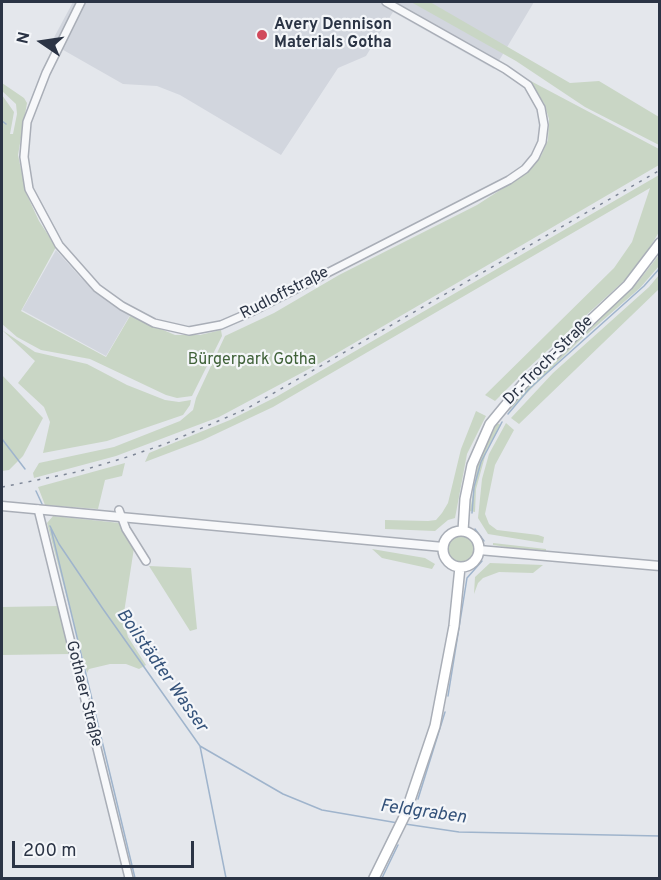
<!DOCTYPE html>
<html>
<head>
<meta charset="utf-8">
<style>
	body { margin:0 }
	#map { position:relative; width:661px; height:880px; overflow:hidden; background:#e4e7ec; font-family:Overpass,sans-serif }
	canvas { display:block }
	.frame { position:absolute; inset:0; border:3px solid #2b3445; pointer-events:none }
	.north { position:absolute; left:12px; top:12px; width:60px; height:60px; -webkit-text-stroke:4px #f4f6f9; paint-order:stroke; rotate:283deg; font-size:16px; font-weight:700; line-height:24px; text-align:center; color:#2b3445 }
	.north::after { content:''; display:block; margin:auto; width:21px; height:27px; background:#2b3445; clip-path:polygon(50% 0,100% 100%,50% 72%,0 100%) }
	.scale { position:absolute; left:12px; top:841px; width:182px; height:27px; box-sizing:border-box; border:3px solid #2b3445; border-top:0; padding-left:8px; font-size:18px; line-height:21px; white-space:nowrap; color:#2b3445; -webkit-text-stroke:4px #f4f6f9; paint-order:stroke }
</style>
</head>
<body>
<div id="map">
<canvas width="661" height="880"></canvas>
<div class="frame"></div>
<div class="north">N</div>
<div class="scale">200 m</div>
</div>
<script>
const ctx = document.querySelector('canvas').getContext('2d');
ctx.lineJoin = 'round';
function paint(path, color) { ctx.fillStyle = color; ctx.fill(path, 'evenodd'); }
const poly = rows => new Path2D(rows.map(r => 'M' + r).join(''));
function strokePath(path, color, width, dash) { ctx.strokeStyle = color; ctx.lineWidth = width; ctx.lineCap = dash ? 'butt' : 'round'; ctx.setLineDash(dash || []); ctx.stroke(path); }
function label(font, color, halo, rows, align = 'center') {
  ctx.font = font + ' Overpass,sans-serif'; ctx.lineWidth = 4.5; ctx.setLineDash([]); ctx.textBaseline = 'middle'; ctx.strokeStyle = halo; ctx.fillStyle = color; for (const [text, x, y, turn = 0] of rows) {
    ctx.save(); ctx.translate(x, y); ctx.rotate((+turn || 0) * Math.PI / 180); ctx.textAlign = isNaN(turn) ? turn : align; if (halo) ctx.strokeText(text, 0, 0); ctx.fillText(text, 0, 0); ctx.restore();
  }
}
paint(poly([
	[73,2,534,2,494,69,393,12,366,56,338,68,281,155,180,95,157,86,123,84,51,43],
	[56,250,81,278,130,315,106,356,22,310]
]), '#d2d6de');
paint(poly([
	[411,2,430,2,570,83,599,81,659,117,659,145,585,107,516,61],
	[525,78,659,149,659,165,320,363,219,417,116,456,34,478,33,473,39,463,114,447,180,421,193,410,196,398,225,336,274,313,339,275,477,205,525,174,541,156,548,140,549,119,544,103],
	[2,83,24,98,27,103,18,155,26,193,39,221,56,247,21,311,106,357,130,316,175,335,200,335,221,330,222,336,192,396,177,398,166,395,90,359,41,350,17,337,2,324,2,95,14,112,10,134,13,134,17,114,16,104,2,91],
	[659,175,659,232,637,269,526,370,495,401,485,395,614,268,632,242,650,188,273,407,203,440,145,462,149,453,230,420,276,397],
	[659,255,659,266,640,288,578,342,508,412,521,391,637,283],
	[659,275,659,289,519,424,511,418,553,373,649,287],
	[2,330,35,352,87,364,127,385,165,400,179,402,191,400,190,405,183,415,107,441,43,453,50,422,44,407,18,383,35,361],
	[2,375,43,418,23,456,9,470,2,471],
	[476,411,486,416,467,454,455,518,448,520,435,531,385,529,385,520,428,521,436,520,442,513,448,503,461,449],
	[497,423,501,425,487,449,476,489,475,512,470,511,478,463],
	[506,423,514,430,495,465,485,514,489,524,497,530,538,535,544,537,543,543,488,534,478,518,482,479,489,454],
	[125,463,122,476,105,480,98,509,45,505,38,487],
	[53,516,120,523,134,548,123,619,128,637,146,665,139,669,126,664,110,664,89,669,87,673,47,523],
	'448 549a13 13 0 1 1 26 0a13 13 0 1 1-26 0Z',
	[493,543,546,549,546,553,493,545],
	[372,549,425,558,435,564,432,569,382,558],
	[490,563,543,565,533,573,499,572,483,578,478,583,474,594,475,577],
	[149,566,191,568,197,629,190,631],
	[59,606,70,654,2,655,2,607]
]), '#c9d6c5');
strokePath(poly([
	[2,121,6,124],
	[508,414,529,389,644,286,660,268],
	[2,439,25,469],
	[36,491,42,504],
	[472,513,474,487,481,462,502,422],
	[50,526,59,544,103,609,200,746,226,878],
	[51,529,135,878],
	[475,529,484,541],
	[448,696,467,578,482,561],
	[200,746,283,794,322,810,398,823],
	[418,799,445,712],
	[405,824,459,832,660,836],
	[382,878,398,845]
]), '#9fb4cc', 1.5);
const minor = poly([
	[81,2,46,73,27,122,24,157,29,189,59,245,97,288,122,306,154,323,189,331,221,325,251,312,509,180,525,169,535,157,542,142,544,125,541,108,528,85,505,69,386,2],
	[38,509,129,878],
	[119,510,126,529,146,561]
]);
const tertiary = poly([
	[2,506,443,547],
	[479,550,660,566]
]);
const secondary = poly([
	[463,531,465,499,472,465,490,424,523,384,628,285,660,243],
	'443 549a18 18 0 1 1 36 0a18 18 0 1 1-36 0Z',
	[374,878,405,815,435,726,454,626,460,567]
]);
strokePath(minor, '#a9aeb7', 10);
strokePath(tertiary, '#a9aeb7', 11);
strokePath(secondary, '#a9aeb7', 12);
strokePath(minor, '#f7f8fa', 7);
strokePath(tertiary, '#f7f8fa', 8);
strokePath(secondary, '#fff', 9);
strokePath(poly([
	[2,487,77,472,124,458,165,444,246,409,660,170]
]), '#7d8696', 1.5, [3, 6]);
for (const [x, y, r, color] of [
	[262,35,6,"#d1495b"]
]) { const dot = new Path2D(); dot.arc(x, y, r, 0, 2 * Math.PI); ctx.fillStyle = color; ctx.fill(dot); strokePath(dot, '#f4f6f9', 2); }
label('bold 16px', '#2b3445', '#f4f6f9', [
	["Avery Dennison",274,26],
	["Materials Gotha",274,44]
], 'left');
label('16px', '#2b3445', '#f4f6f9', [
	["Rudloffstraße",285,294,-27],
	["Dr.-Troch-Straße",549,361,-45],
	["Gothaer Straße",83,694,76]
]);
label('16px', '#3f6138', '#f4f6f9', [
	["Bürgerpark Gotha",252,361]
]);
label('italic 18px', '#34527a', '#f4f6f9', [
	["Boilstädter Wasser",161,671,55],
	["Feldgraben",423,813,8]
]);
</script>
</body>
</html>
